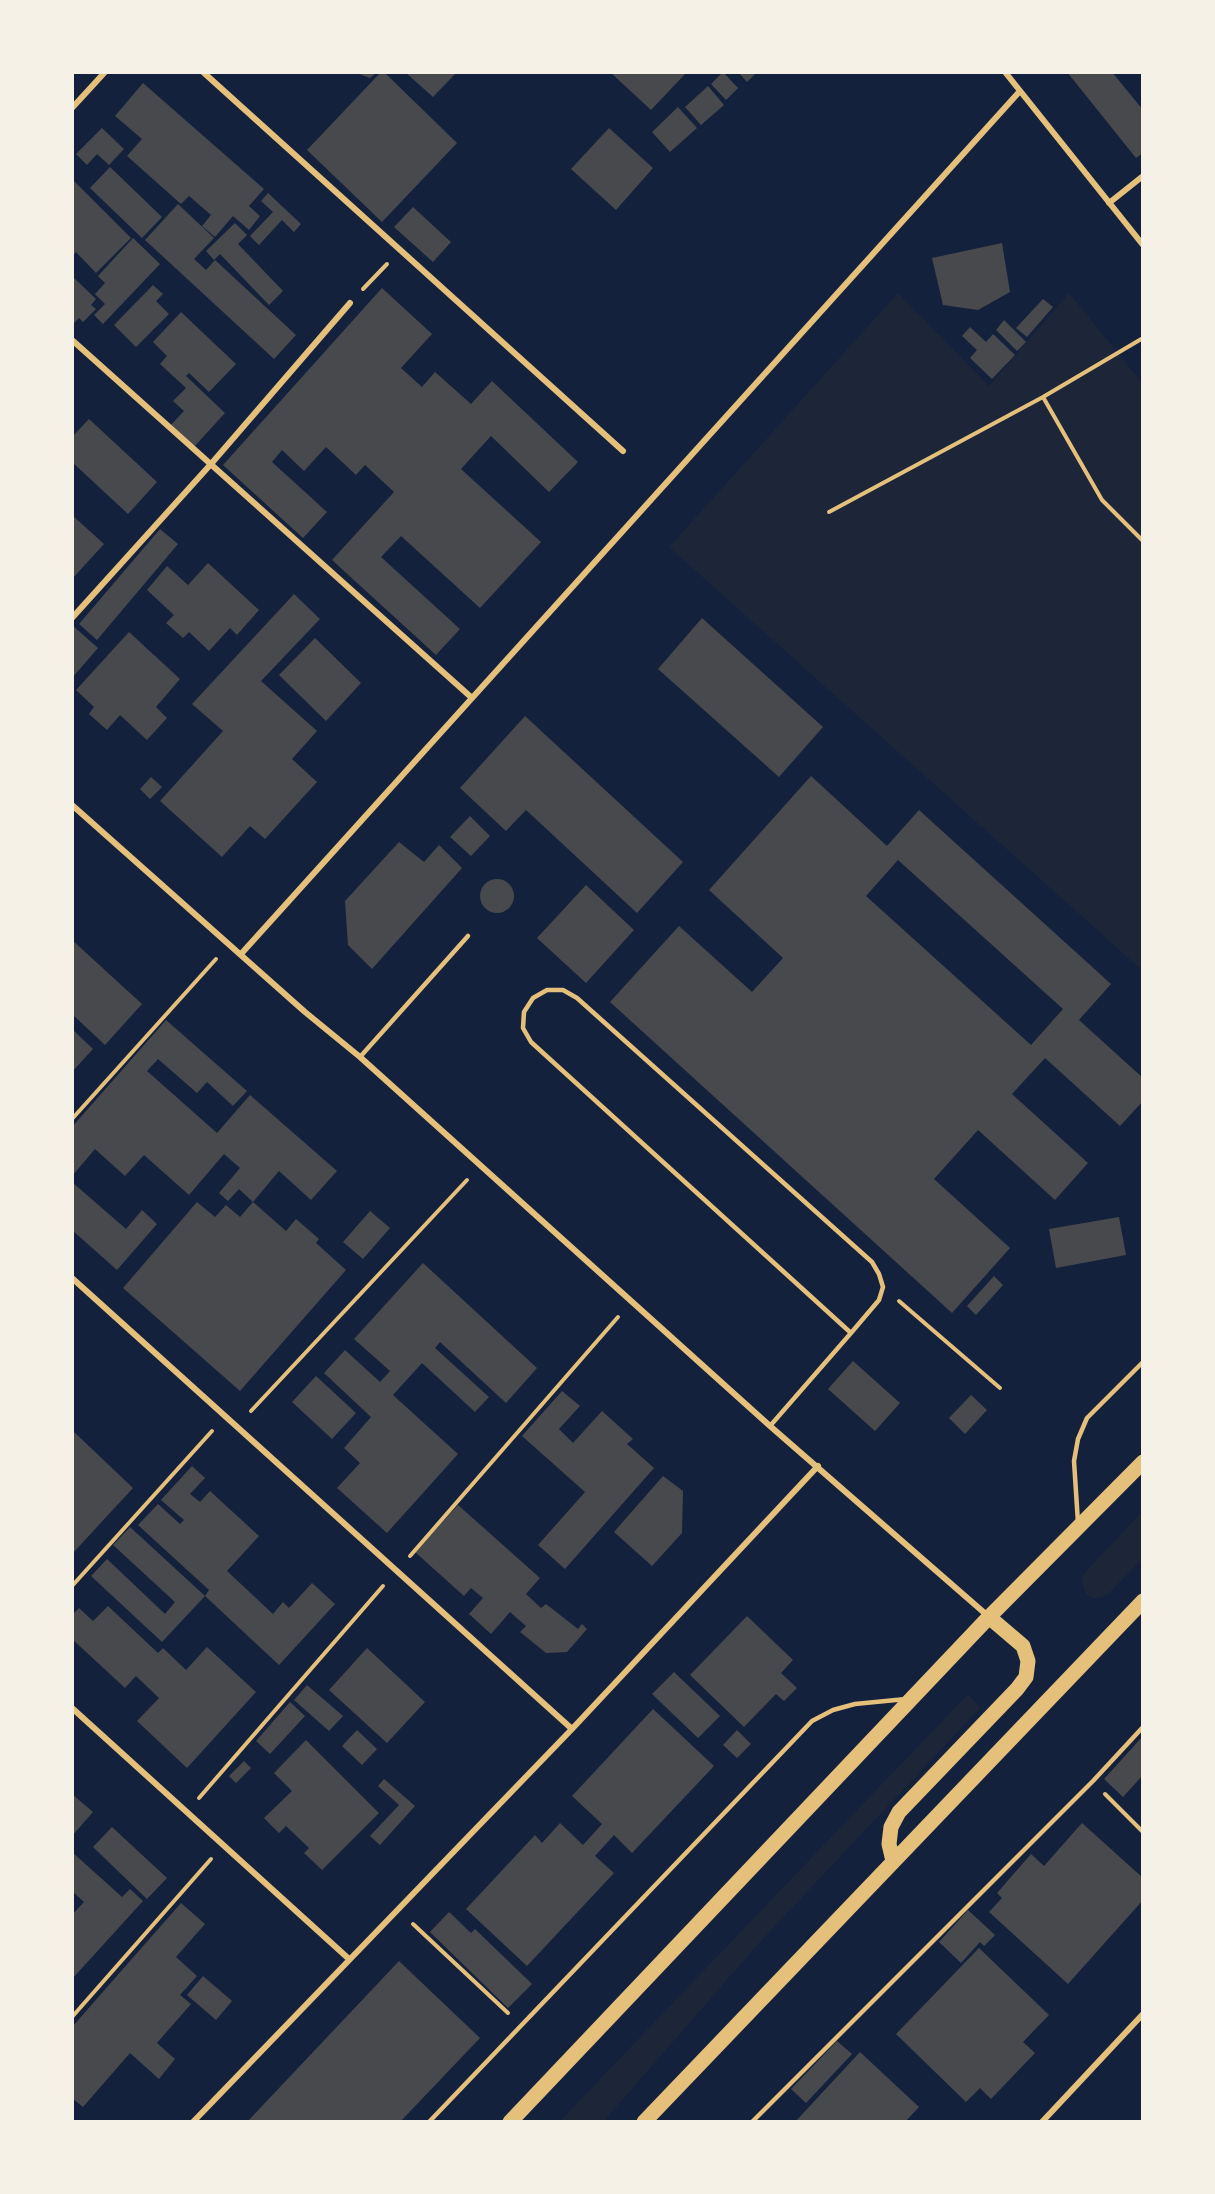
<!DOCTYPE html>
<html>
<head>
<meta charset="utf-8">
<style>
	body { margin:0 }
	#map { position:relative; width:1215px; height:2194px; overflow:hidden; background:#14213d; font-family:"Exo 2",sans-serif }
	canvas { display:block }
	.frame { position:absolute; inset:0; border:74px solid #f6f1e7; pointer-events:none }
</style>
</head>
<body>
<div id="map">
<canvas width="1215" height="2194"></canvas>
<div class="frame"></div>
</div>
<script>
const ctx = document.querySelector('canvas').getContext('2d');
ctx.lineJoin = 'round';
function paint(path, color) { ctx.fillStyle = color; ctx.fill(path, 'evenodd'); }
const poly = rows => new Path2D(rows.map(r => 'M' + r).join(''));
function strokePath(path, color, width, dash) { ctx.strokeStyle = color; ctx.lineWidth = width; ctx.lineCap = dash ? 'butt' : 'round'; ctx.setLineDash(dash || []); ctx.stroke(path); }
paint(poly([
	[898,293,989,386,1069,293,1143,384,1143,971,669,547],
	[1143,1511,1143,1558,1108,1594,1101,1598,1093,1598,1086,1594,1081,1579,1085,1572],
	[968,1694,980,1708,759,1943,603,2122,559,2122]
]), '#1d2539');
paint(poly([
	[354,72,377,72,370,78],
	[381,72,384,72,457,143,382,222,307,150],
	[405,72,457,72,433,97],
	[610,72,687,72,651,110],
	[723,72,738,88,726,100,711,84],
	[738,72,757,72,747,82],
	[1067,72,1112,72,1143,110,1143,153,1136,158],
	[143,83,264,189,249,206,260,216,249,230,233,216,215,237,202,226,211,215,189,196,181,204,127,156,142,139,115,116],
	[708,86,724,105,701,125,685,107],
	[678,107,697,128,670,152,652,132],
	[102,128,124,149,109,165,97,154,87,165,76,154],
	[609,128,653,168,616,210,571,169],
	[110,167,162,217,142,238,90,188],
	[72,179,131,238,96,273,76,252,72,257],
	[268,193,301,224,294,232,282,220,259,245,250,236,273,212,261,201],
	[178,204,214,238,194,259,206,270,215,260,296,335,274,359,145,240],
	[413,207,451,242,433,262,394,227],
	[235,223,247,235,238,244,283,291,269,305,220,254,214,260,206,251],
	[133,238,160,264,103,324,94,315,105,304,95,294,105,283,98,276],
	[1002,243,1010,292,978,310,943,305,932,258],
	[72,276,96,299,91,305,96,309,83,322,79,318,72,325],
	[153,285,163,294,156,301,169,314,136,347,114,325],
	[382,288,432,334,401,368,422,387,435,372,471,404,492,381,578,462,549,492,491,436,461,469,541,542,480,608,401,536,381,557,460,629,436,655,332,560,394,492,365,465,356,475,326,447,304,471,282,450,272,462,327,512,303,538,223,465],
	[1043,299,1053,307,1027,337,1016,328],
	[181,312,236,364,209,392,189,373,186,376,225,413,193,448,170,426,184,411,173,401,186,388,160,364,167,356,153,342],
	[1004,320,1026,342,1017,351,996,330],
	[970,327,986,342,993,334,1015,355,992,379,970,358,977,350,962,336],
	[89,419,157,482,128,514,72,462,72,437],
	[72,515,104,544,72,579],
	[160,529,178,544,97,640,79,624],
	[208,563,259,610,237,635,230,628,209,651,189,632,183,638,166,623,174,615,147,590,167,566,188,585],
	[294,594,320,619,261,681,317,731,292,759,317,782,265,839,250,826,222,857,160,801,223,731,192,704],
	[702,618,823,727,779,777,658,669],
	[72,625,98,648,72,678],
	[129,632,180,679,156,707,167,718,147,740,120,715,107,730,89,714,94,707,76,690],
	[315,638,361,683,326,721,279,675],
	[525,716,683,862,637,913,526,810,506,831,460,788],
	[811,776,887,846,919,810,1111,984,1079,1020,1143,1078,1143,1101,1120,1126,1045,1058,1012,1094,1088,1163,1055,1200,978,1130,934,1179,1010,1248,952,1313,610,1002,679,926,752,992,783,958,709,890],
	[898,860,1063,1009,1031,1045,866,896],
	[151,777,162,787,150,799,140,789],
	[470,816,490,836,471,856,450,837],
	[399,842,424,862,439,845,462,868,372,969,348,945,345,901],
	'480 896a17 17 0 1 1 34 0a17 17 0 1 1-34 0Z',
	[586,885,634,930,586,983,537,938],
	[72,940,142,1004,105,1045,72,1014],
	[166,1020,247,1091,233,1106,207,1082,197,1093,158,1059,147,1071,217,1133,250,1095,337,1171,311,1200,279,1171,253,1202,239,1189,228,1201,219,1193,240,1168,224,1154,189,1195,144,1155,125,1176,95,1149,72,1176,72,1127],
	[72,1029,93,1049,72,1072],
	[72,1182,126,1229,142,1210,157,1224,117,1270,72,1230],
	[197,1202,215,1217,226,1205,240,1217,253,1202,286,1231,296,1219,319,1239,316,1243,346,1270,240,1391,123,1288],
	[370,1211,390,1228,363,1259,343,1242],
	[1119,1217,1126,1255,1056,1268,1049,1229],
	[423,1263,537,1368,506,1403,440,1342,435,1348,489,1397,475,1412,422,1363,393,1395,458,1454,387,1533,337,1488,360,1463,344,1448,371,1417,324,1373,345,1350,380,1382,390,1371,354,1339],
	[994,1276,1003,1285,976,1315,967,1306],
	[853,1361,900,1403,875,1431,828,1389],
	[316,1376,356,1413,332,1439,292,1402],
	[562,1391,580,1406,559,1429,573,1443,602,1411,633,1439,627,1444,654,1468,565,1569,538,1545,585,1492,522,1436],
	[971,1395,987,1410,965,1434,949,1418],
	[72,1430,133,1488,72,1554],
	[192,1466,205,1478,190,1494,200,1502,210,1491,259,1536,227,1571,273,1614,283,1602,289,1608,312,1583,335,1604,279,1665,205,1596,209,1590,138,1525,158,1504,180,1524,184,1520,161,1500],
	[663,1476,683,1491,682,1533,652,1566,614,1532],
	[458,1505,540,1578,526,1594,541,1608,546,1604,578,1629,582,1624,587,1629,567,1652,546,1653,520,1632,526,1626,510,1612,491,1634,469,1614,483,1598,471,1588,464,1596,415,1552],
	[130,1527,205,1596,162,1642,91,1576,107,1559,165,1614,175,1602,113,1545],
	[108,1606,158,1653,163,1648,186,1670,207,1647,256,1692,187,1768,137,1721,159,1698,136,1676,125,1688,72,1639,72,1615,79,1608,93,1621],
	[747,1616,793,1660,781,1673,797,1688,784,1701,776,1694,744,1727,690,1675],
	[367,1648,425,1702,387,1743,329,1690],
	[674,1672,720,1716,698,1738,652,1694],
	[307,1685,343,1716,329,1731,294,1700],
	[290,1702,305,1716,270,1754,256,1741],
	[653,1709,714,1766,632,1853,614,1835,595,1856,614,1873,527,1966,466,1909,535,1835,542,1843,560,1823,583,1845,602,1824,572,1796],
	[357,1730,377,1749,362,1765,342,1746],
	[737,1730,751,1744,737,1758,723,1745],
	[1143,1736,1143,1775,1123,1797,1104,1779],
	[306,1740,379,1813,322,1870,304,1853,309,1848,286,1826,279,1833,264,1818,292,1791,274,1773],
	[244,1761,251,1768,236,1783,229,1776],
	[384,1779,415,1806,380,1845,370,1836,399,1805,378,1786],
	[72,1794,93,1812,72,1836],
	[1082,1823,1143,1878,1143,1900,1068,1984,989,1912,1002,1898,997,1893,1031,1854,1044,1866],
	[112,1827,167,1878,147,1899,93,1847],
	[72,1852,122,1897,130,1889,143,1901,72,1979,72,1915,84,1902,72,1891],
	[181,1903,205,1924,176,1957,197,1976,180,1995,191,2004,157,2043,175,2059,159,2079,130,2053,83,2107,72,2098,72,2027],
	[968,1910,995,1935,984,1946,980,1942,961,1963,939,1942],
	[449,1912,471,1933,475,1929,532,1984,508,2008,430,1932],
	[979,1948,1049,2015,1023,2042,1035,2053,991,2099,980,2088,966,2102,896,2034],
	[399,1961,480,2038,400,2122,247,2122],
	[203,1976,232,2001,216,2020,187,1995],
	[837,2041,852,2054,806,2103,791,2089],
	[860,2052,919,2107,905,2122,795,2122]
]), '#48494c');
strokePath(poly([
	[363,289,387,264],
	[1043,397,1102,500,1143,541],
	[829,512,1043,397,1143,338],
	[72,1119,216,959],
	[899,1301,1000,1388],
	[251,1411,467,1180],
	[410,1556,618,1317],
	[72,1586,212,1431],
	[1105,1794,1143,1832],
	[199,1798,383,1586],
	[413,1924,508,2013],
	[72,2017,211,1859]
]), '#e5c07b', 4);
strokePath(poly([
	[360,1057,468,936],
	[770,1426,851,1333,879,1300,883,1287,879,1274,872,1262,577,998,563,990,547,990,533,998,524,1012,523,1028,531,1042,851,1333],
	[1078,1523,1074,1461,1078,1439,1087,1418,1143,1362],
	[429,2122,812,1721,833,1710,855,1704,906,1699],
	[752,2122,1093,1781,1143,1727]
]), '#e5c07b', 4.5);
strokePath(poly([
	[203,72,623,451],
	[1005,72,1143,245],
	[72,108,105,72],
	[1109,203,1143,176],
	[72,340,472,698],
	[72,618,211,464,350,303],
	[72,805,305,1012,360,1057,770,1426,988,1616],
	[241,954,1020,91],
	[72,1278,572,1729],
	[72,1708,349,1959],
	[193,2122,572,1729,818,1466],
	[1042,2122,1143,2014]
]), '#e5c07b', 6);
strokePath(poly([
	[893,1861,889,1844,891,1827,899,1812,1017,1689,1026,1677,1028,1661,1023,1646,989,1617],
	[510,2122,989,1617,1143,1462],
	[644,2122,1143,1601]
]), '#e5c07b', 15);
</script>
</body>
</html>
